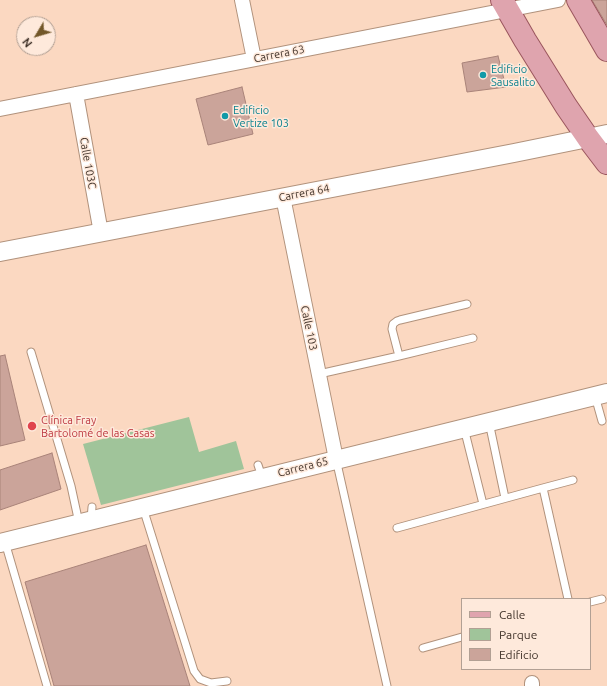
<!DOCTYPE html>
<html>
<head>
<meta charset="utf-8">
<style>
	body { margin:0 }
	#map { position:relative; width:607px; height:686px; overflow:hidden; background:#fbd8c1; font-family:Ubuntu,sans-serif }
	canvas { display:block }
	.legend { position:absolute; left:461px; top:598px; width:130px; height:72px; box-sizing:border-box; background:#fee9db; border:1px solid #b2a094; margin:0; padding:5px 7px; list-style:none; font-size:12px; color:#41332a }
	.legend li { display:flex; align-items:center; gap:8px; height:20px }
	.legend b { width:20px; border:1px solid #b2a094 }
	.north { position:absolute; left:16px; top:16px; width:40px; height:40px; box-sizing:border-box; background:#fee9db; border:1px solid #b2a094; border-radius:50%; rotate:232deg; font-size:11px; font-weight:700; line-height:16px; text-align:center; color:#41332a }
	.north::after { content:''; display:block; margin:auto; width:14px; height:18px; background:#725729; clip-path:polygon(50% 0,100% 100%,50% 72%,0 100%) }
</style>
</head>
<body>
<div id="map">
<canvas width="607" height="686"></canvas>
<ul class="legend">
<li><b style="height:5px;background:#dfa4ae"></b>Calle</li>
<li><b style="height:11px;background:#a0c49a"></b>Parque</li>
<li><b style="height:11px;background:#cba49a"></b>Edificio</li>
</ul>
<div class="north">N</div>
</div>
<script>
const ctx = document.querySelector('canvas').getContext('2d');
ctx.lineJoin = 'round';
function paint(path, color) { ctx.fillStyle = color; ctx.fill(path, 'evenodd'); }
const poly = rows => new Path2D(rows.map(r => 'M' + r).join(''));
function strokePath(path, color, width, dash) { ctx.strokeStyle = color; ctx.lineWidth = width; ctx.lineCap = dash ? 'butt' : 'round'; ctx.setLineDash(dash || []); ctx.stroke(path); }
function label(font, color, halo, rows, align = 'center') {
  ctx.font = font + ' Ubuntu,sans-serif'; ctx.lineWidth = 3; ctx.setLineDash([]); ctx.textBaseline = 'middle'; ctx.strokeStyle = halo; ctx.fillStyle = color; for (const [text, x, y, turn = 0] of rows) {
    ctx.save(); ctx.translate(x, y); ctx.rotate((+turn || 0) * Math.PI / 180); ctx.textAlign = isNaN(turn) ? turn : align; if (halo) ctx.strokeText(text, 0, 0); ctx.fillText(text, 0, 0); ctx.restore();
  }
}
paint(poly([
	[189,417,199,452,236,441,244,469,101,505,83,444]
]), '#a0c49a');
const building = poly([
	[592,0,607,0,607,25,592,0],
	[498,56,506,87,467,92,462,63,498,56],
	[242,87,253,134,208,145,196,99,242,87],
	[5,355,25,440,0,446,0,356,5,355],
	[52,453,61,489,0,510,0,470,52,453],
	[146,545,190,686,54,686,25,582,146,545]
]);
paint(building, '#cba49a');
strokePath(building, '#a98379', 1);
const service = poly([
	[31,352,71,486,79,523],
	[399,356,392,329,393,324,397,321,400,320,467,304],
	[319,374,399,356,473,338],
	[595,396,602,421],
	[489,422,505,498],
	[464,428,483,504],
	[336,459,387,686],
	[258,465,262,477],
	[543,488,573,480],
	[143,508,194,671,200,679,211,683,227,681],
	[91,520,92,507],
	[397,528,543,488,568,599],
	[5,542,47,686],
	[590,602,602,599],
	[423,648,462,637]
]);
const minor = poly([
	[242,0,254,59],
	[76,94,101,233],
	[0,109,558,0],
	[283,197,336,459],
	[532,683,532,686]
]);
const tertiary = poly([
	[0,252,514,153,607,134],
	[0,543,607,393]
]);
const primary = poly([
	[502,0,525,40,566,106,588,138,607,163],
	[578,0,607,50]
]);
strokePath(service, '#b1927c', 9);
strokePath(minor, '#b1927c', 16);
strokePath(tertiary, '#b1927c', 20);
strokePath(primary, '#9a555d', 24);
strokePath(service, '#fff', 7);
strokePath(minor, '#fff', 14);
strokePath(tertiary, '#fff', 18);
strokePath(primary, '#dfa4ae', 22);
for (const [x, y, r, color] of [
	[483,75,4,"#0f9aa8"],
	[225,116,4,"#0f9aa8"],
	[32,426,5,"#e0444e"]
]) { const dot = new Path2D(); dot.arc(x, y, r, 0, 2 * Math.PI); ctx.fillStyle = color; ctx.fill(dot); strokePath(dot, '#fee9db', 1.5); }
label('11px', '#41332a', '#fee9db', [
	["Carrera 63",279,54,-11],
	["Calle 103C",88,163,80],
	["Carrera 64",304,193,-11],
	["Calle 103",309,328,78],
	["Carrera 65",303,467,-14]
]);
label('11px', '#0d838f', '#fee9db', [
	["Edificio",491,69],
	["Sausalito",491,82],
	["Edificio",233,110],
	["Vertize 103",233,123]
], 'left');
label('11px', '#be3a42', '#fee9db', [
	["Clínica Fray",41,420],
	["Bartolomé de las Casas",41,433]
], 'left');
</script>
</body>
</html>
